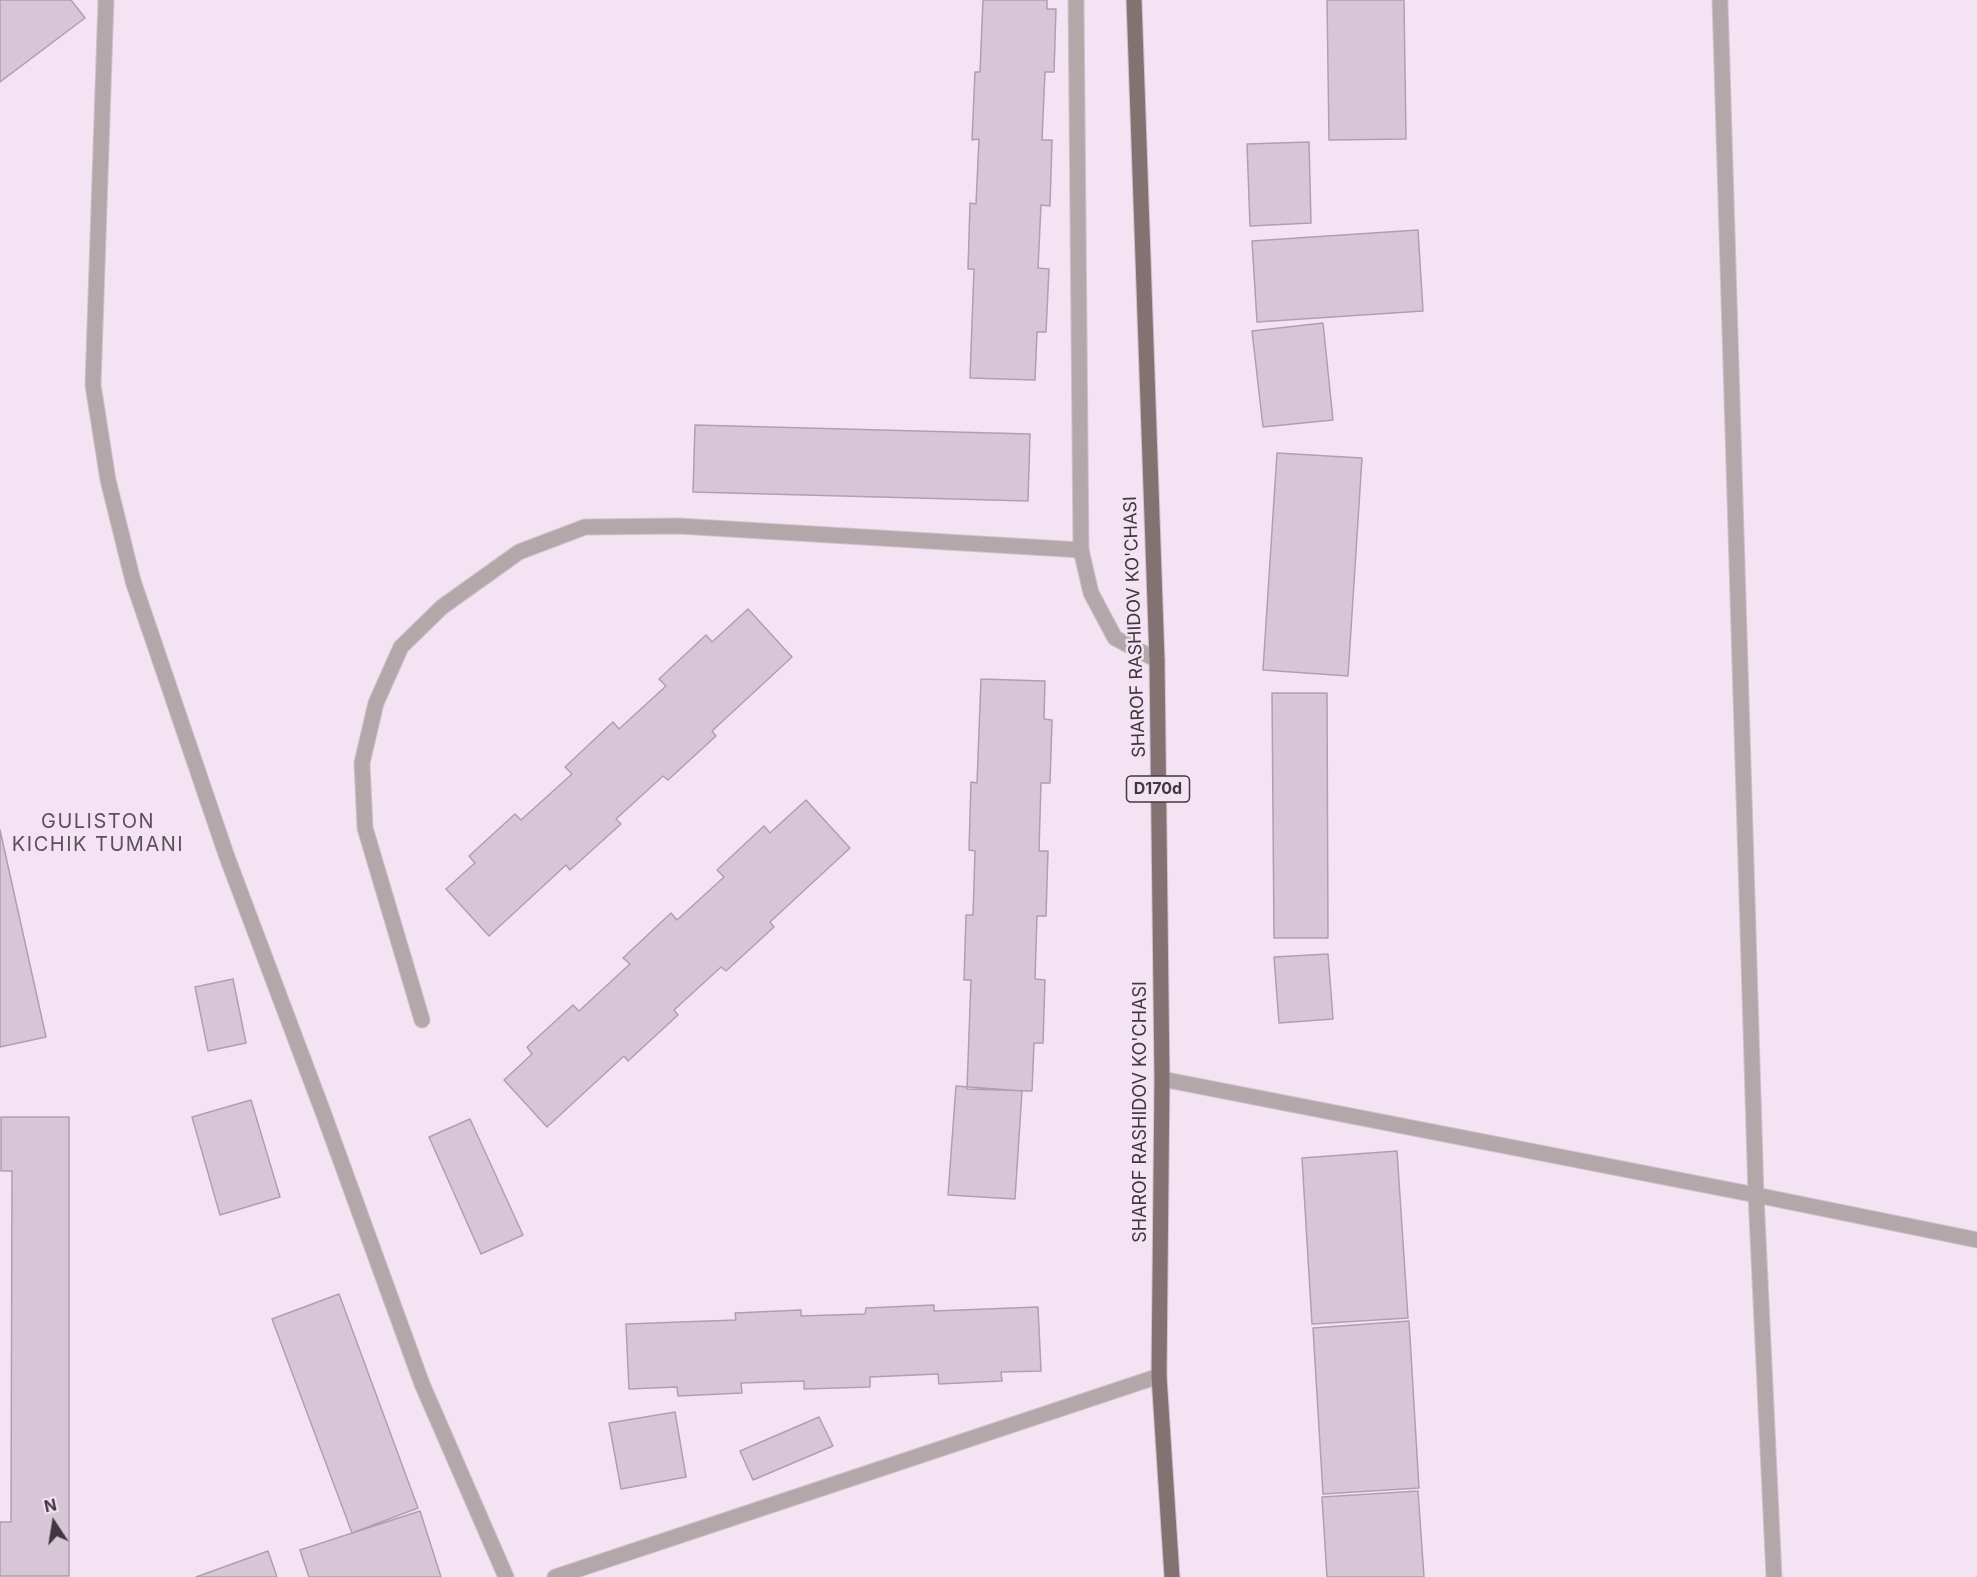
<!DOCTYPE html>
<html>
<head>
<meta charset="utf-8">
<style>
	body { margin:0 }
	#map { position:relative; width:1977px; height:1577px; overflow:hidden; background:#f4e4f3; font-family:Inter,sans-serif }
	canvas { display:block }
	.north { position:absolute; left:24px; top:1493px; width:60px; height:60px; -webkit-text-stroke:4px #f4e4f3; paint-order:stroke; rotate:348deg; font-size:16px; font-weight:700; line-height:24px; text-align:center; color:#3f393f }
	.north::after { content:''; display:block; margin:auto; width:21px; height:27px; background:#3f393f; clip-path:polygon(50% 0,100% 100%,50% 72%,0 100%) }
</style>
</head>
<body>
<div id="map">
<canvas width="1977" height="1577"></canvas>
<div class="north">N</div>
</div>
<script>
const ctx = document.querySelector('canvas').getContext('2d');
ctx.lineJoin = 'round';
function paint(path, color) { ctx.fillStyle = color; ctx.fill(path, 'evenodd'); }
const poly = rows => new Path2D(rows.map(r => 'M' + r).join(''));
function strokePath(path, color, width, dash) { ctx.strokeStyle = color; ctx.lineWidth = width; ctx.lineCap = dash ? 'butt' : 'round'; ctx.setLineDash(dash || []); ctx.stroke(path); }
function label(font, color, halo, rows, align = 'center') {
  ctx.font = font + ' Inter,sans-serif'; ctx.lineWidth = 5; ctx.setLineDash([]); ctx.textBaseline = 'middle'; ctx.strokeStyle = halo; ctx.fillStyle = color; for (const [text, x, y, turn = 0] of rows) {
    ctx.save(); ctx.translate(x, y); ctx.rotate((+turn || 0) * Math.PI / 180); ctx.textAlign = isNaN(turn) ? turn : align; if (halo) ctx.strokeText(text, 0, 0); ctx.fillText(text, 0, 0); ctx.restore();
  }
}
const building = poly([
	[0,0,71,0,85,18,0,82,0,0],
	[983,0,1047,0,1047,9,1056,9,1054,72,1045,72,1042,140,1052,140,1050,206,1041,205,1038,268,1049,269,1046,332,1037,332,1035,380,970,378,974,269,968,269,970,203,976,204,979,139,972,140,975,72,980,72,983,0],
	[1327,0,1404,0,1406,139,1329,140,1327,0],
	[1309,142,1311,223,1250,226,1247,144,1309,142],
	[1418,230,1423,311,1257,322,1252,241,1418,230],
	[1323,323,1333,420,1263,427,1252,331,1323,323],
	[695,425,1030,434,1028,501,693,492,695,425],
	[1277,453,1362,458,1348,676,1263,670,1277,453],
	[748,609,792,657,712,731,716,736,668,780,663,776,616,819,621,824,570,870,566,865,489,936,446,889,475,863,469,856,515,814,521,820,572,774,565,767,613,722,619,729,666,686,659,679,706,635,712,642,748,609],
	[981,679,1045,681,1044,719,1052,720,1050,783,1041,783,1039,851,1048,851,1046,916,1037,916,1035,979,1045,980,1043,1043,1034,1043,1032,1091,967,1089,971,980,964,980,966,915,973,915,975,851,969,850,971,782,977,783,981,679],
	[1272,693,1327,693,1328,938,1274,938,1272,693],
	[806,800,850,848,770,922,774,927,726,971,721,967,674,1010,678,1015,628,1061,624,1056,547,1127,504,1080,532,1054,527,1047,573,1005,579,1011,630,964,623,958,671,913,677,920,724,877,717,870,764,826,770,833,806,800],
	[0,830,46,1037,0,1047,0,830],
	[1328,954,1333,1019,1279,1023,1274,957,1328,954],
	[233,979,246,1043,208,1051,195,987,233,979],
	[956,1086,1022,1091,1015,1199,948,1195,956,1086],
	[251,1100,280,1197,220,1215,192,1117,251,1100],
	[1,1117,69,1117,69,1576,0,1576,0,1522,11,1522,12,1171,1,1171,1,1117],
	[470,1119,523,1235,481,1254,429,1137,470,1119],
	[1397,1151,1408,1318,1312,1324,1302,1158,1397,1151],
	[339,1294,418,1508,352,1533,272,1319,339,1294],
	[934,1305,934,1311,1038,1307,1041,1371,1001,1372,1002,1381,939,1384,938,1374,870,1377,870,1387,804,1389,804,1381,741,1383,742,1393,678,1396,677,1387,629,1389,626,1324,736,1320,735,1313,801,1310,801,1316,865,1314,866,1308,934,1305],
	[1409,1321,1419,1488,1323,1494,1313,1328,1409,1321],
	[675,1412,686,1477,621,1489,609,1423,675,1412],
	[819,1417,833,1446,753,1480,740,1451,819,1417],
	[1418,1491,1424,1577,1327,1577,1322,1497,1418,1491],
	[420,1511,441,1577,309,1577,300,1550,420,1511],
	[268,1551,277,1577,196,1577,268,1551]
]);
paint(building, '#d7c7d6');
strokePath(building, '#afa0af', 1.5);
const service = poly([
	[1076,0,1081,550,1091,593,1115,638,1157,660]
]);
const minor = poly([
	[106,0,93,385,108,480,133,581,227,857,323,1112,422,1384,506,1577],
	[1720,0,1756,1195,1774,1577],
	[422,1020,365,828,362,763,376,703,401,647,442,607,519,552,585,527,679,526,1081,550],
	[1162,1079,1756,1195,1977,1240]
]);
const tertiary = poly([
	[555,1577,1159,1376]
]);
const primary = poly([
	[1134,0,1157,660,1162,1079,1159,1376,1172,1577]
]);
strokePath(service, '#d0c2cf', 17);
strokePath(minor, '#d0c2cf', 17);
strokePath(tertiary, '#d0c2cf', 17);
strokePath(primary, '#d0c2cf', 17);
strokePath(service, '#b3a8a9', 15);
strokePath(minor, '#b3a8a9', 15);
strokePath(tertiary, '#b3a8a9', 15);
strokePath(primary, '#847273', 15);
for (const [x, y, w] of [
	[1158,789,63]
]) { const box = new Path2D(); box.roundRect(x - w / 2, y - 13, w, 26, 4.5); ctx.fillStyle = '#f4e4f3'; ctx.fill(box); strokePath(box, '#3f393f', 1.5); }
label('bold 16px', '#3f393f', null, [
	["D170d",1158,789]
]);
label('18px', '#3f393f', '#f4e4f3', [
	["SHAROF RASHIDOV KO'CHASI",1135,627,-92],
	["SHAROF RASHIDOV KO'CHASI",1141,1112,-90]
]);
ctx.letterSpacing = '1.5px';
label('20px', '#5d505d', '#f4e4f3', [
	["GULISTON",98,822],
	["KICHIK TUMANI",98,845]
]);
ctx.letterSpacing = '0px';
</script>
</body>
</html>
